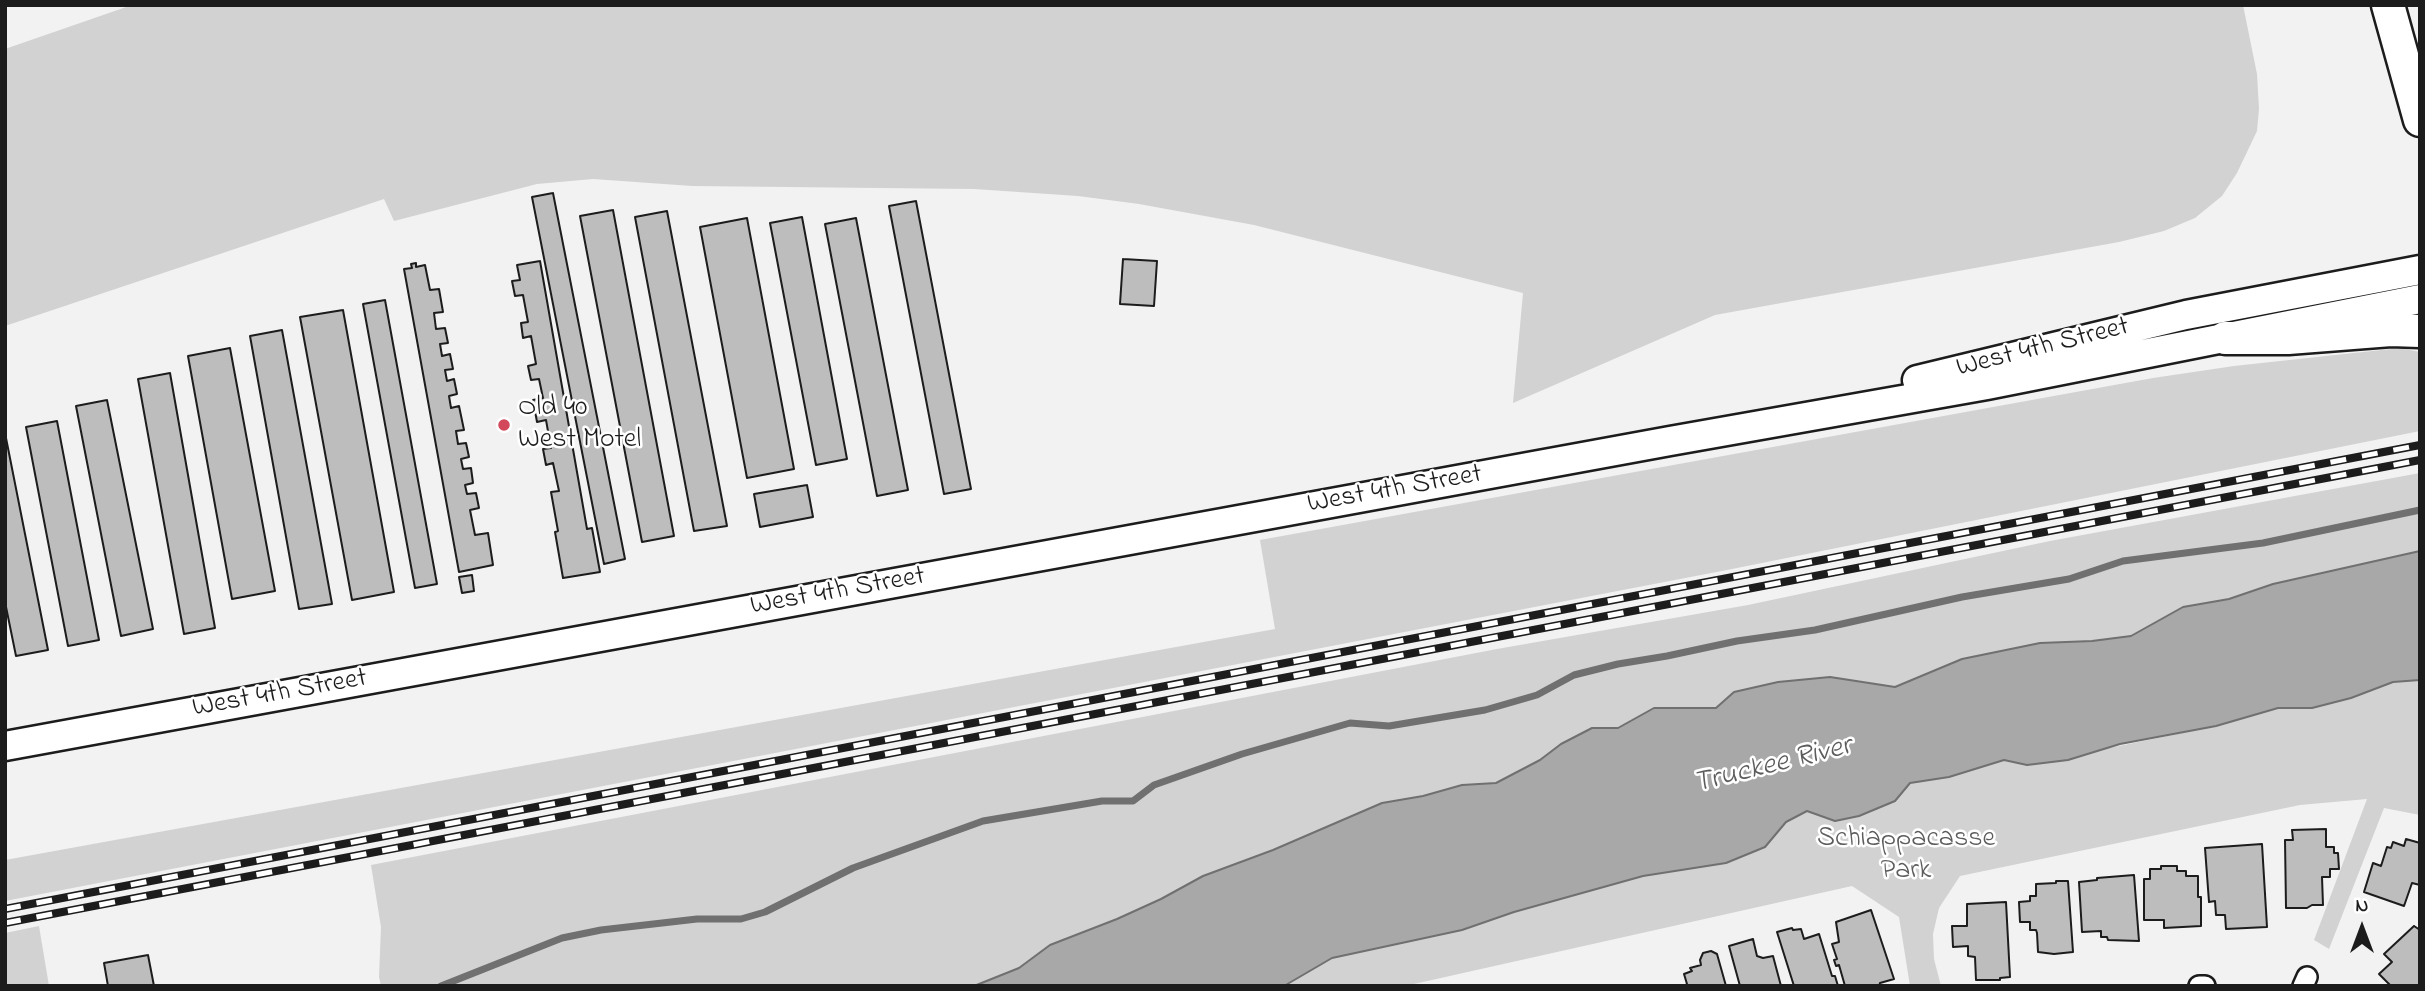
<!DOCTYPE html>
<html>
<head>
<meta charset="utf-8">
<style>
	body { margin:0 }
	#map { position:relative; width:2425px; height:991px; overflow:hidden; background:#f2f2f2; font-family:"Indie Flower",sans-serif }
	canvas { display:block }
	.frame { position:absolute; inset:0; border:7px solid #1c1c1c; pointer-events:none }
	.north { position:absolute; left:2327px; top:893px; width:70px; height:70px; -webkit-text-stroke:5px #fff; paint-order:stroke; rotate:0deg; font-size:19px; font-weight:700; line-height:28px; text-align:center; color:#1c1c1c }
	.north::after { content:''; display:block; margin:auto; width:24px; height:32px; background:#1c1c1c; clip-path:polygon(50% 0,100% 100%,50% 72%,0 100%) }
</style>
</head>
<body>
<div id="map">
<canvas width="2425" height="991"></canvas>
<div class="frame"></div>
<div class="north">N</div>
</div>
<script>
const ctx = document.querySelector('canvas').getContext('2d');
ctx.lineJoin = 'round';
function paint(path, color) { ctx.fillStyle = color; ctx.fill(path, 'evenodd'); }
const poly = rows => new Path2D(rows.map(r => 'M' + r).join(''));
function strokePath(path, color, width, dash) { ctx.strokeStyle = color; ctx.lineWidth = width; ctx.lineCap = dash ? 'butt' : 'round'; ctx.setLineDash(dash || []); ctx.stroke(path); }
function label(font, color, halo, rows, align = 'center') {
  ctx.font = font + ' "Indie Flower",sans-serif'; ctx.lineWidth = 5; ctx.setLineDash([]); ctx.textBaseline = 'middle'; ctx.strokeStyle = halo; ctx.fillStyle = color; for (const [text, x, y, turn = 0] of rows) {
    ctx.save(); ctx.translate(x, y); ctx.rotate((+turn || 0) * Math.PI / 180); ctx.textAlign = isNaN(turn) ? turn : align; if (halo) ctx.strokeText(text, 0, 0); ctx.fillText(text, 0, 0); ctx.restore();
  }
}
paint(poly([
	[132,5,2243,5,2257,74,2259,109,2257,131,2237,173,2222,196,2195,218,2164,231,2119,242,1715,315,1513,403,1523,293,1254,225,1139,204,1078,196,974,189,692,186,593,179,537,184,394,221,384,199,5,326,5,49],
	[2400,348,2420,352,2420,431,1727,570,5,901,5,860,1275,629,1260,540,2153,378,2234,366],
	[2420,473,2420,551,2273,584,2229,599,2183,607,2131,636,1962,659,1895,687,1830,677,1778,682,1734,692,1716,708,1654,708,1618,728,1592,728,1561,744,1540,760,1496,783,1462,785,1423,796,1203,876,1161,899,1117,919,1050,945,1019,968,974,986,381,986,379,977,381,927,371,865,1497,649,1748,605,2050,541],
	[2420,680,2420,815,2384,808,2329,949,2314,940,2367,799,2300,805,1960,876,1939,908,1933,934,1934,959,1941,986,1910,986,1899,917,1852,886,1405,986,1284,986,1332,958,1462,930,1514,912,1643,876,1726,863,1765,847,1786,821,1807,811,1835,821,1895,801,1910,783,1949,777,2004,760,2027,765,2216,726,2278,708,2312,708,2351,697,2393,682],
	[39,926,49,986,5,986,5,933]
]), '#d2d2d2');
const water = poly([
	[2420,551,2420,680,2393,682,2351,698,2312,708,2278,708,2216,726,2120,744,2068,760,2027,765,2004,760,1949,777,1910,783,1895,801,1859,816,1835,821,1807,811,1786,822,1765,847,1726,863,1643,876,1514,912,1462,930,1332,958,1284,986,974,986,1019,968,1050,945,1117,919,1161,899,1203,876,1273,850,1382,803,1423,796,1462,785,1496,783,1540,760,1561,744,1592,728,1618,728,1654,708,1716,708,1734,692,1778,682,1830,677,1895,687,1962,659,2040,643,2092,641,2131,636,2183,607,2229,599,2273,584,2420,551]
]);
paint(water, '#a8a8a8');
strokePath(water, '#707070', 2);
strokePath(poly([
	[441,986,562,938,601,930,697,919,741,919,765,912,853,868,983,821,1102,801,1133,801,1154,785,1242,754,1350,723,1389,726,1485,710,1537,695,1574,675,1618,664,1667,656,1737,641,1815,630,1962,597,2069,579,2123,561,2263,543,2420,510]
]), '#707070', 7);
const building = poly([
	[553,193,625,559,604,564,532,197,553,193],
	[916,201,971,489,944,494,889,206,916,201],
	[613,210,674,536,642,542,580,216,613,210],
	[667,211,727,526,694,531,635,217,667,211],
	[802,217,847,459,816,465,770,223,802,217],
	[747,218,794,469,747,478,700,227,747,218],
	[856,218,908,490,877,496,825,224,856,218],
	[1123,259,1157,261,1154,306,1120,304,1123,259],
	[540,261,587,529,592,528,600,572,563,578,555,532,558,531,551,492,559,491,553,463,546,465,543,449,551,448,546,420,537,422,533,400,543,398,539,379,531,380,528,366,536,364,531,336,523,338,521,323,528,322,523,295,515,296,512,281,520,280,517,265,540,261],
	[416,263,416,267,425,265,430,290,439,289,443,312,434,313,436,329,445,328,448,343,440,344,442,356,450,354,453,369,445,370,447,381,454,379,457,394,449,396,451,408,459,406,464,430,456,431,458,444,466,443,469,457,461,459,463,469,471,468,473,483,465,485,467,494,476,493,479,508,470,510,475,535,488,533,493,565,459,572,404,269,412,268,411,264,416,263],
	[385,300,437,584,415,588,363,304,385,300],
	[343,310,394,592,352,600,300,317,343,310],
	[282,330,332,604,299,609,250,336,282,330],
	[230,348,275,591,232,599,188,356,230,348],
	[170,373,215,628,184,634,138,379,170,373],
	[107,400,153,629,121,636,76,406,107,400],
	[57,421,99,640,68,646,26,427,57,421],
	[5,433,48,650,16,656,5,602,5,433],
	[807,485,813,517,760,527,754,494,807,485],
	[472,575,474,591,462,593,459,577,472,575],
	[2326,829,2326,847,2334,847,2334,853,2338,853,2339,869,2330,869,2330,877,2322,877,2323,905,2312,905,2307,908,2286,908,2285,840,2293,840,2292,830,2326,829],
	[2406,839,2420,843,2420,885,2412,883,2404,906,2364,892,2373,863,2381,866,2387,847,2391,848,2393,842,2404,846,2406,839],
	[2262,844,2267,927,2226,929,2225,915,2216,915,2215,901,2209,902,2205,848,2262,844],
	[2161,866,2177,866,2177,871,2186,871,2186,876,2198,876,2198,897,2201,897,2201,926,2164,928,2164,920,2144,920,2144,879,2150,879,2150,869,2161,869,2161,866],
	[2134,875,2139,941,2108,940,2107,937,2101,937,2101,931,2082,932,2079,882,2097,880,2097,878,2134,875],
	[2056,881,2068,881,2073,952,2054,954,2038,952,2037,933,2036,930,2030,930,2030,922,2020,922,2019,902,2030,901,2030,896,2036,896,2036,884,2056,883,2056,881],
	[2006,902,2010,977,2000,978,2000,980,1976,980,1975,957,1968,956,1968,946,1953,947,1952,926,1967,926,1967,904,2006,902],
	[1871,910,1894,979,1880,983,1879,986,1845,986,1839,965,1836,966,1834,960,1837,959,1832,944,1839,942,1836,922,1871,910],
	[2414,926,2420,930,2420,985,2391,986,2379,974,2392,962,2384,954,2414,926],
	[1792,928,1793,930,1801,929,1804,939,1819,934,1832,976,1835,976,1838,986,1794,986,1777,932,1792,928],
	[1753,939,1757,956,1763,958,1773,956,1781,986,1740,986,1729,946,1753,939],
	[1711,951,1717,954,1726,986,1684,986,1687,984,1684,974,1692,971,1690,968,1701,965,1700,960,1703,953,1711,951],
	[148,955,154,986,108,986,104,963,148,955]
]);
paint(building, '#bdbdbd');
strokePath(building, '#1c1c1c', 2);
const street = poly([
	[2199,986,2205,986],
	[2303,986,2307,977]
]);
const secondary = poly([
	[1917,380,2186,315,2420,270],
	[5,746,1670,441,1987,385,2420,299]
]);
const primary = poly([
	[2388,5,2420,120],
	[2225,338,2288,338,2391,330,2420,331]
]);
strokePath(street, '#1c1c1c', 24);
strokePath(secondary, '#1c1c1c', 33);
strokePath(primary, '#1c1c1c', 37);
strokePath(street, '#fff', 19);
strokePath(secondary, '#fff', 28);
strokePath(primary, '#fff', 32);
const rail = poly([
	[5,909,2420,445],
	[5,923,2420,460]
]);
strokePath(rail, '#1c1c1c', 8);
strokePath(rail, '#fff', 5, [16]);
for (const [x, y, r, color] of [
	[504,425,7,"#d1495b"]
]) { const dot = new Path2D(); dot.arc(x, y, r, 0, 2 * Math.PI); ctx.fillStyle = color; ctx.fill(dot); strokePath(dot, '#fff', 2.5); }
label('28px', '#1c1c1c', '#fff', [
	["West 4th Street",2043,349,-14],
	["West 4th Street",1395,491,-10],
	["West 4th Street",838,593,-10],
	["West 4th Street",280,695,-10]
]);
label('28px', '#1c1c1c', '#fff', [
	["Old 40",518,409],
	["West Motel",518,441]
], 'left');
label('28px', '#5c5c5c', '#fff', [
	["Schiappacasse",1906,840],
	["Park",1906,872]
]);
label('italic 30px', '#5b5b5b', '#fff', [
	["Truckee River",1773,767,-14]
]);
</script>
</body>
</html>
